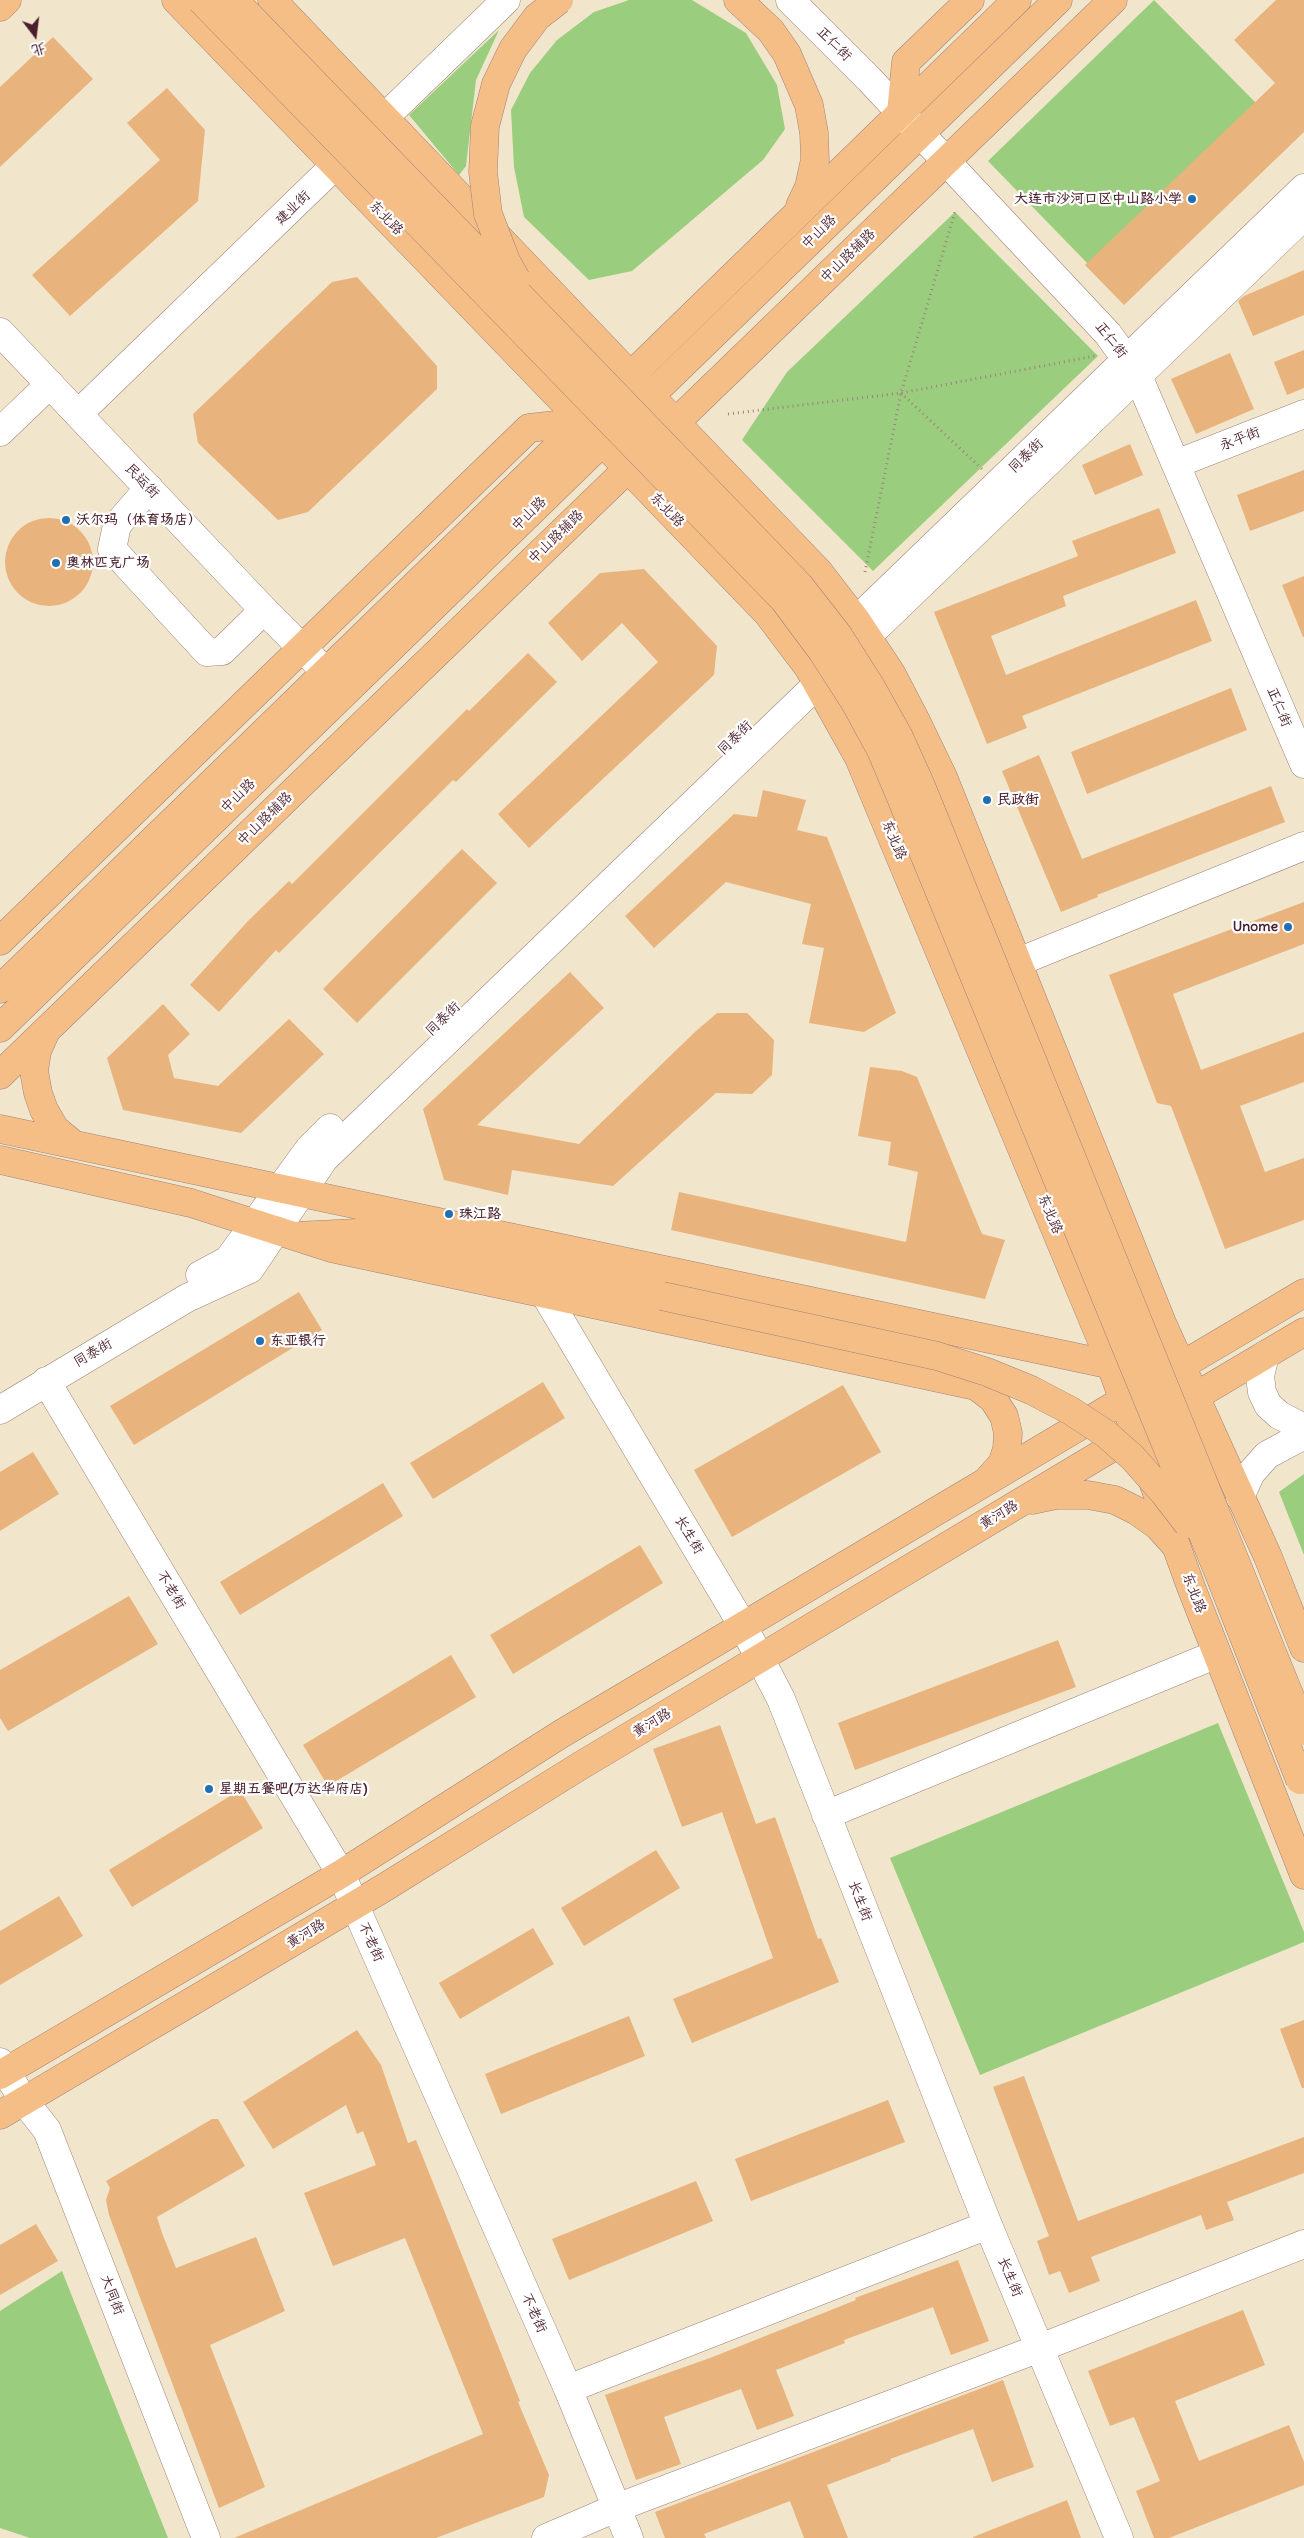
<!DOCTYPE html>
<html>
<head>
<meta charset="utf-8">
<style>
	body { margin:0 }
	#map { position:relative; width:1304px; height:2538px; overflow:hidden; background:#f1e6cb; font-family:Delius,"LXGW WenKai TC",sans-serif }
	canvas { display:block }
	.north { position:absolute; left:10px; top:10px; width:50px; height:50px; -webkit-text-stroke:4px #fff; paint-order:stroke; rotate:165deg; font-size:14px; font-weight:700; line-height:20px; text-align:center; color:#4a1f2b }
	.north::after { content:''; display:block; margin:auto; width:18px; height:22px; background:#4a1f2b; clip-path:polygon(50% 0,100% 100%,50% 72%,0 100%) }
</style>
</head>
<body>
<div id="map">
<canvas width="1304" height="2538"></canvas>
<div class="north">北</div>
</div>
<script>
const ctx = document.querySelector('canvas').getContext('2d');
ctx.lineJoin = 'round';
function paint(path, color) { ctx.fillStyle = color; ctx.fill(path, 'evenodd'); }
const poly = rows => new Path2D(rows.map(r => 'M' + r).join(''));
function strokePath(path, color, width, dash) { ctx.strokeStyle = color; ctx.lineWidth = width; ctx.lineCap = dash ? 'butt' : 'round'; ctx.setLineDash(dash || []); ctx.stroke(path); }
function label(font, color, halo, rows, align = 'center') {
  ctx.font = font + ' Delius,"LXGW WenKai TC",sans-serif'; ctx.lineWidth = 4.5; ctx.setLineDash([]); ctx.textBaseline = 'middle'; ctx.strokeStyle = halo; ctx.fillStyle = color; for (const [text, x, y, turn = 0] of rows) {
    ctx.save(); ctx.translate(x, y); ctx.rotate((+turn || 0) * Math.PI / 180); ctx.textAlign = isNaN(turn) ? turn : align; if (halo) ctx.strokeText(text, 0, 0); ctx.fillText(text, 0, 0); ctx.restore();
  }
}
paint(poly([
	[629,0,692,0,746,33,777,85,785,129,763,160,632,271,589,280,524,217,514,167,511,110,530,73,557,40,594,12],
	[1154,0,1256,103,1089,265,988,161],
	[499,30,476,80,466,166,459,175,409,115],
	[955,212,1098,356,873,571,742,440,787,372],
	[1304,1474,1304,1555,1279,1492],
	[1218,1723,1304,1932,1304,1942,980,2075,890,1858],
	[62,2271,168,2538,30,2538,0,2528,0,2311]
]), '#9ace7e');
paint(poly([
	[1276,0,1304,0,1304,132,1124,305,1085,265,1275,83,1234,40],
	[53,37,93,79,0,167,0,87],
	[167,88,205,130,198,201,70,316,32,275,160,160,127,123],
	[1304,270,1304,315,1253,336,1238,301,1244,296],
	[357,277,437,366,437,389,308,512,278,520,198,443,193,414,332,282],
	[1304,350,1304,388,1287,395,1274,362],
	[1230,353,1254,409,1196,434,1171,379],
	[1130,444,1143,475,1095,495,1082,465],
	[1304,470,1304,511,1250,531,1237,495],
	[1159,508,1176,553,1063,596,1066,606,991,636,1006,675,1196,600,1212,641,1022,716,1027,728,987,744,934,612,1078,556,1072,541],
	'5 562a44 44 0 1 1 88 0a44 44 0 1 1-88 0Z',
	[644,569,717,646,714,675,529,848,498,814,658,662,622,623,582,661,548,623,600,573],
	[1304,576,1304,637,1303,637,1282,585],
	[528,653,557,682,456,782,453,780,279,953,276,950,219,1012,190,985,248,921,289,881,292,884,467,709,469,711],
	[1231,688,1247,730,1087,794,1071,752],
	[1039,755,1082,859,1271,786,1285,822,1097,895,1098,897,1061,912,1002,771],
	[763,790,806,800,797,830,827,837,896,1013,864,1032,809,1023,824,948,802,944,811,904,726,882,654,948,625,916,734,814,757,817],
	[462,849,497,883,357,1023,323,989],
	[1304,902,1304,944,1173,994,1201,1070,1304,1032,1304,1082,1240,1106,1265,1172,1304,1158,1304,1220,1225,1249,1171,1106,1157,1103,1109,975],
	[570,972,604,1008,477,1125,579,1144,696,1031,717,1013,747,1013,774,1040,772,1075,752,1094,716,1093,613,1186,512,1170,508,1195,444,1180,423,1109],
	[163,1004,190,1034,168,1055,174,1078,218,1086,289,1019,324,1054,241,1133,123,1110,107,1058],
	[870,1067,902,1071,917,1077,982,1234,1005,1240,985,1299,671,1230,679,1192,906,1242,918,1172,888,1165,891,1142,858,1136],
	[299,1292,322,1330,134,1445,110,1406],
	[543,1382,565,1418,433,1499,410,1463],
	[843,1385,881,1452,732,1537,694,1470],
	[33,1452,59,1494,0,1531,0,1472],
	[383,1483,403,1516,240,1615,220,1582],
	[640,1545,663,1583,513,1674,490,1635],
	[129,1596,158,1644,8,1731,0,1718,0,1670],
	[1058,1640,1076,1687,855,1770,838,1723],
	[451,1655,476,1697,328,1786,303,1745],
	[720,1725,756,1824,775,1817,818,1939,821,1938,839,1982,692,2043,673,1999,773,1958,722,1812,682,1827,653,1749],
	[240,1790,263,1828,132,1907,109,1870],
	[656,1850,680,1888,584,1946,561,1908],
	[59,1896,83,1936,0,1985,0,1931],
	[533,1928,554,1964,460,2019,439,1983],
	[629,2016,645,2056,501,2114,485,2074],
	[1304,2020,1304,2088,1302,2088,1280,2029],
	[357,2030,381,2065,408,2143,416,2140,520,2401,518,2402,549,2475,544,2497,436,2538,234,2538,483,2434,405,2238,333,2266,304,2193,376,2165,363,2131,357,2134,346,2105,273,2149,243,2102],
	[1024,2076,1078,2221,1304,2137,1304,2173,1227,2202,1234,2220,1206,2230,1201,2215,1091,2257,1100,2281,1069,2293,1060,2271,1049,2275,1037,2241,1049,2236,993,2087],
	[888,2100,905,2142,751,2201,735,2159],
	[212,2119,218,2119,245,2166,157,2217,162,2233,176,2268,256,2237,285,2311,210,2345,265,2487,219,2508,109,2215,106,2200,110,2188,106,2181],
	[696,2181,713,2221,569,2280,552,2239],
	[36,2224,58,2261,0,2295,0,2245],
	[958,2260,989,2341,951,2355,933,2307,844,2340,845,2343,776,2370,794,2416,757,2430,741,2389,664,2417,681,2464,636,2480,605,2395,710,2358,856,2300,855,2298],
	[1243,2310,1265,2365,1175,2401,1199,2461,1289,2425,1304,2462,1304,2485,1169,2538,1154,2538,1136,2491,1160,2481,1134,2417,1110,2426,1088,2371],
	[1003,2380,1034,2467,992,2482,973,2429,890,2459,891,2461,827,2485,848,2538,804,2538,790,2501,704,2534,706,2538,665,2538,655,2512],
	[1067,2500,1081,2538,973,2538,973,2537]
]), '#e8b37d');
const minor = poly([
	[790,0,869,79,1108,334,1138,376,1304,764],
	[0,332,264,610,326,672],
	[78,414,506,0],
	[0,432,50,384],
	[1176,464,1304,414],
	[149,488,117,525,112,549,207,652,222,651,264,610],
	[840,636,1304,188],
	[996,971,1304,846],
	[200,1275,228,1260,309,1149,330,1128],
	[544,1293,743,1626,781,1699,988,2225,1119,2538],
	[1265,1355,1260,1376,1262,1392,1268,1405,1279,1415,1304,1428],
	[46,1381,341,1874,568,2389,629,2538],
	[0,1410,187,1298,250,1269,324,1159,1304,216],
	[1240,1497,1251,1473,1267,1455,1304,1435],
	[826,1815,1217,1654],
	[0,2062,24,2101,47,2130,206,2538],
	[568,2389,988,2225],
	[546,2538,616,2508,1040,2348,1304,2244]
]);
const major = poly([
	[176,0,583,422],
	[272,0,647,393],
	[0,7,7,0],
	[901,113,906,62,970,0],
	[0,941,529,428,583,422],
	[0,989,583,422],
	[0,1028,619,426],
	[45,1033,37,1051,34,1071,38,1093,44,1110,55,1129,73,1144],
	[0,1075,1113,0],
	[0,1129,1131,1369],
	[0,1160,191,1203,331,1248,976,1386,993,1399,1004,1416,1008,1433,1007,1449,1002,1464,990,1477],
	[1174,1409,1304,1332],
	[1032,1500,1056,1495,1088,1495,1115,1500,1137,1511,1158,1526,1176,1546],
	[0,2075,341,1874,561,1734,1304,1293],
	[0,2115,382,1889,580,1766,1138,1432]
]);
const highway = poly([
	[738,0,771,31,787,54,809,105,814,133,815,160,809,187,800,206],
	[1017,0,583,422,768,614,808,667,859,758,1104,1346,1191,1587,1304,1875],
	[1058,0,650,396,819,572,856,620,891,673,917,723,943,777,1162,1323,1268,1557,1304,1648],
	[295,1236,357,1233,389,1236,662,1296]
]);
strokePath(minor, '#9e827b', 29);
strokePath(major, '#9e827b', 29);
strokePath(highway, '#9e827b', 29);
strokePath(poly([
	[901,393,982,469],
	[728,414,901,393,1095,356],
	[865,572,901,393,955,212]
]), '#9e827b', 3, [1, 4]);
strokePath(minor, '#fff', 28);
strokePath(major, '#f6be87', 28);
strokePath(highway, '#f6be87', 28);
const highwayBridge = poly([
	[201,0,784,600,822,651,856,704,881,750,900,795,1220,1576,1300,1780],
	[234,0,799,585,838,635,871,687,898,735,921,786,1304,1731],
	[516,279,506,261,488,214,483,172,485,126,496,84,513,49,537,17,559,0],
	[662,1296,937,1356,987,1372,1031,1390,1071,1411,1106,1434,1133,1458,1164,1493,1188,1524]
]);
strokePath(highwayBridge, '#9e827b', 29, []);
strokePath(highwayBridge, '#f6be87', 28);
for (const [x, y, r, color] of [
	[1192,199,5,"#1f6fb2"],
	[66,520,5,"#1f6fb2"],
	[56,563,5,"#1f6fb2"],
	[987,800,5,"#1f6fb2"],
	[1288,927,5,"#1f6fb2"],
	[449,1214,5,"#1f6fb2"],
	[260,1341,5,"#1f6fb2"],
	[209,1789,5,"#1f6fb2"]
]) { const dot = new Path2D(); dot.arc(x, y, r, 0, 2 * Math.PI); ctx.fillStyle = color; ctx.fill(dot); strokePath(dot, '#fff', 2); }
label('14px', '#4a1f2b', '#fff', [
	["正仁街",834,44,45],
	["建业街",293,208,-44],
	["东北路",386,218,46],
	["中山路",819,232,-44],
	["中山路辅路",848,256,-44],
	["正仁街",1111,340,52],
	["永平街",1240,439,-21],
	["同泰街",1026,456,-44],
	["民运街",142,481,46],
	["东北路",667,510,46],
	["中山路",529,514,-44],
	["中山路辅路",556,537,-44],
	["正仁街",1279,707,67],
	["同泰街",735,738,-44],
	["中山路",238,796,-44],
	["中山路辅路",265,819,-44],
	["东北路",894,840,67],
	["同泰街",443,1019,-44],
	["东北路",1050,1214,67],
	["同泰街",93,1353,-30],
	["黄河路",999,1515,-31],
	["长生街",689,1535,59],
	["不老街",171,1590,59],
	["东北路",1194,1593,69],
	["黄河路",652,1723,-31],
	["长生街",860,1901,69],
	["黄河路",306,1934,-31],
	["不老街",371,1942,66],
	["长生街",1010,2277,67],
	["大同街",112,2295,69],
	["不老街",534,2313,66]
]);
label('bold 14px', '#4a1f2b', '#fff', [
	["大连市沙河口区中山路小学",1182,199,"right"],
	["沃尔玛（体育场店）",76,520],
	["奥林匹克广场",66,563],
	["民政街",997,800],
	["Unome",1278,927,"right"],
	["珠江路",459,1214],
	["东亚银行",270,1341],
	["星期五餐吧(万达华府店)",219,1789]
], 'left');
</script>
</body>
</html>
